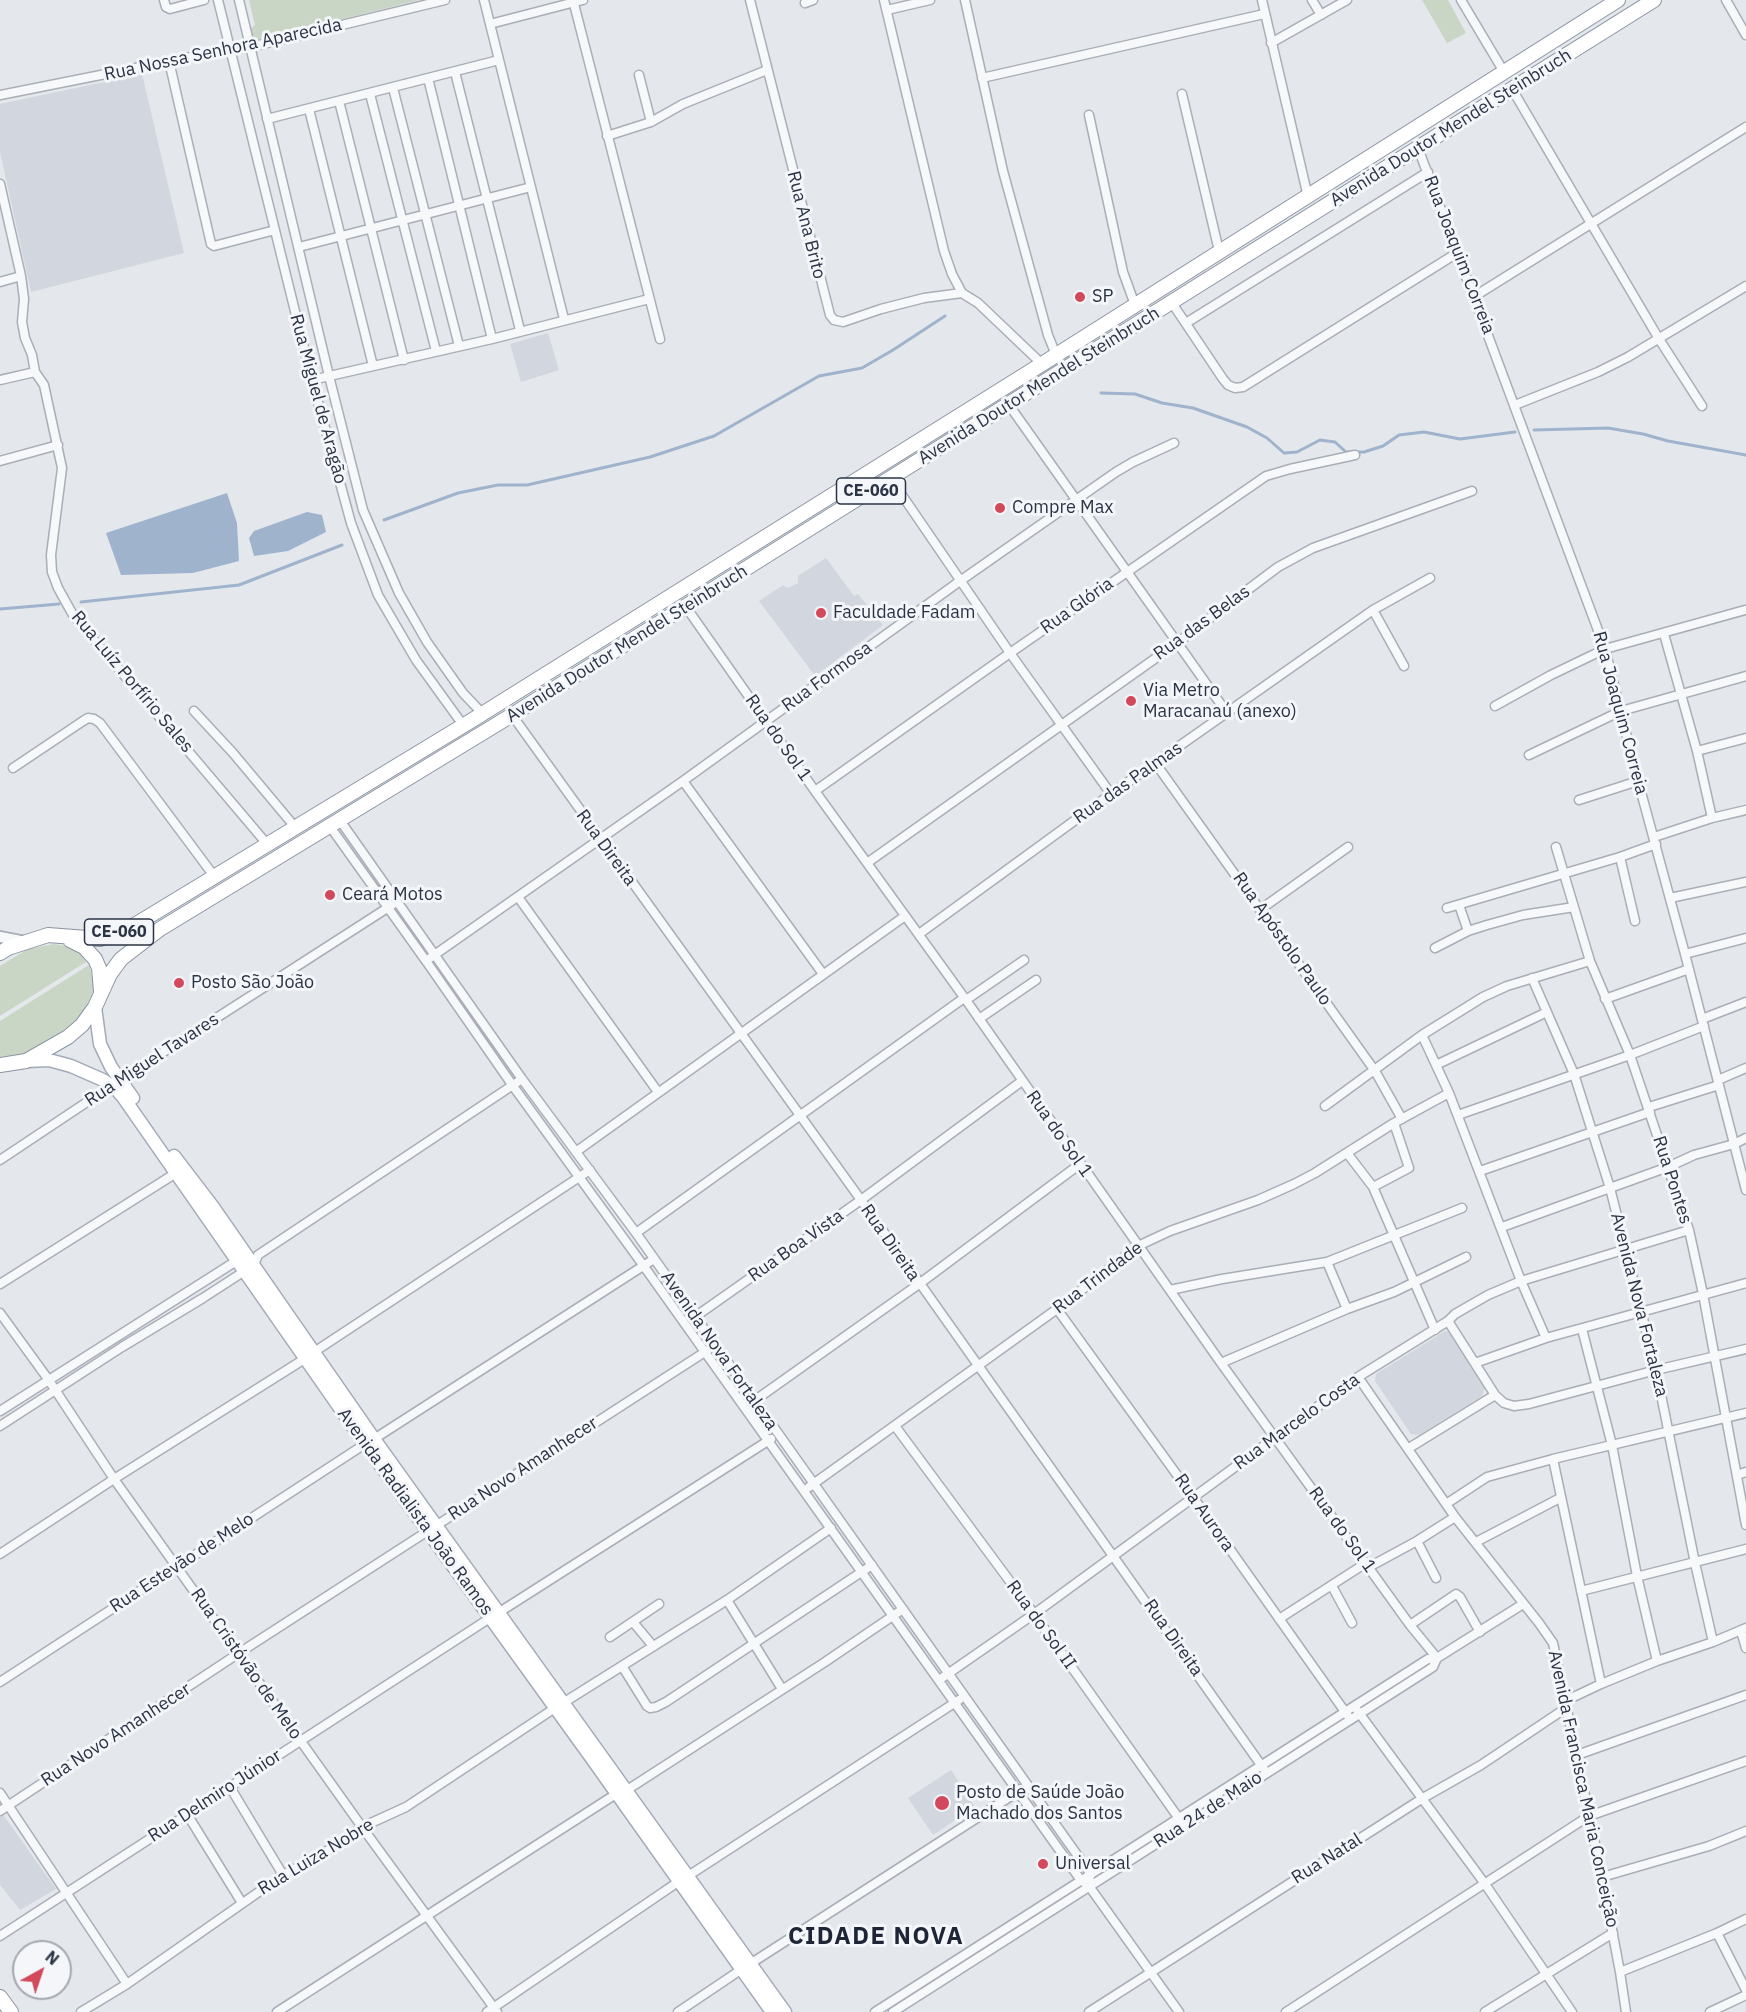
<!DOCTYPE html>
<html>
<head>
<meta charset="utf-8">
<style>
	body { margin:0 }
	#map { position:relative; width:1746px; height:2012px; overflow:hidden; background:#e4e7ec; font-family:"IBM Plex Sans",sans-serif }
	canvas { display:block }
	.north { position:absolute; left:12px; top:1940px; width:60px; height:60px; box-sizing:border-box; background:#f4f6f9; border:2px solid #a4a8b1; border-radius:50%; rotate:40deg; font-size:16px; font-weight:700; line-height:24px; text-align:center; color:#2b3445 }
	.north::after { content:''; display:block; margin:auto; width:21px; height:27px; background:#d1495b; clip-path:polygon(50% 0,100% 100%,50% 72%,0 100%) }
</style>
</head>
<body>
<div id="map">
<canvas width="1746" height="2012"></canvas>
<div class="north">N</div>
</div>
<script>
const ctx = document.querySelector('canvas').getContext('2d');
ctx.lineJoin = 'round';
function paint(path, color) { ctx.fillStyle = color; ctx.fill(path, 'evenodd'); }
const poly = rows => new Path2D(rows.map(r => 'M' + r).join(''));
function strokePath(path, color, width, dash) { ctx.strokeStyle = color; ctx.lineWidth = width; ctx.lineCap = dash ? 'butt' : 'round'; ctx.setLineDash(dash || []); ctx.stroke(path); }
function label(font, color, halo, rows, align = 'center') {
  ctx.font = font + ' "IBM Plex Sans",sans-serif'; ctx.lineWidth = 6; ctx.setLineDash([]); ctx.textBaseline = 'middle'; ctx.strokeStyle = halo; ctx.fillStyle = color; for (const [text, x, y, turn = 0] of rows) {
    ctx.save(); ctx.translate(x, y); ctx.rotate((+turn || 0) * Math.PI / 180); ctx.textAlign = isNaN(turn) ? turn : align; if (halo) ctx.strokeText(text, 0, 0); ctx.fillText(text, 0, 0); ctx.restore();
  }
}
paint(poly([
	[142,74,184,253,31,292,0,152,0,104],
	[548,333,559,370,521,382,510,344],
	[826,558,854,596,858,594,883,625,815,676,759,601,783,585,788,588,798,583,798,576],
	[1445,1331,1451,1332,1485,1388,1482,1396,1419,1435,1411,1434,1375,1381,1376,1374],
	[951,1770,975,1807,933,1835,908,1798],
	[2,1813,56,1889,20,1910,0,1885,0,1814]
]), '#d2d6de');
paint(poly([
	[249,0,419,0,258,40,252,36,250,29,255,25],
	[1422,0,1448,0,1466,33,1447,43],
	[54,944,66,946,80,954,86,962,0,1016,0,966,28,949],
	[89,965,94,984,92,995,78,1021,24,1055,0,1057,0,1021]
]), '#c9d6c5');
paint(poly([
	[227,493,237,523,239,561,193,573,121,575,106,533],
	[307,512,322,515,326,532,288,551,254,556,249,538,254,531]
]), '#9fb4cc');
strokePath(poly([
	[1101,393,1135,394,1162,403,1193,408,1247,427,1267,438,1284,453,1297,452,1320,440,1335,442,1346,452,1364,452,1383,446,1399,435,1424,432,1460,439,1515,432],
	[1534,430,1608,428,1643,434,1668,441,1746,455],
	[384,520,458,493,498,485,527,485,558,478,650,457,714,436,819,376,862,368,893,350,945,316],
	[81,602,239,585,342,545],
	[0,609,59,604]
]), '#9fb4cc', 3);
const minor = poly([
	[164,0,166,7,170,9,204,0],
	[218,0,312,380,351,523,378,595,416,660,463,725],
	[239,0,329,376,363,510,399,593,427,642,463,693,482,713],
	[484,0,564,319],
	[573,0,660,339],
	[750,0,830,315,834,320,843,322,881,309,924,298,962,293],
	[884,0,944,251,952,274,962,293,978,303,1042,364],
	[965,0,1003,171,1048,335,1056,355],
	[1262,0,1308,197],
	[1312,0,1321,15],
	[1461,0,1504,72],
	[1726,0,1746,35],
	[805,3,813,0],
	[887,10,930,0],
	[490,24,583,0],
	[1271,43,1347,0],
	[169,61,211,244,214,246,275,230],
	[455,72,520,330],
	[639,75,651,122],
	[428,78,492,339],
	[982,78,1264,14],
	[393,88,459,346],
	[1512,89,1659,339,1702,406],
	[370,94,436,351],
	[1182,94,1219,251],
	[0,95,231,49,251,47,445,0],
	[339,101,404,360],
	[309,109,373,366],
	[1089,115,1123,272,1135,305],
	[267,119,499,60],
	[607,136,651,122,683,104,767,70],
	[1418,148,1605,649,1638,781,1685,954,1746,1190],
	[0,184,21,276,24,299,22,322,25,338,32,355,35,372,44,385,62,468,51,555,52,572,58,588,73,615,267,844],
	[299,247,531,187],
	[0,282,21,276],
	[1475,296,1746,127],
	[1172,303,1223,379,1228,385,1235,388,1243,387,1457,253],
	[1186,323,1428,172],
	[0,380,35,372],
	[312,380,492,339,649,299],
	[1009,405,1227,713],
	[1515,405,1598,372,1628,357,1746,286],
	[0,461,58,445],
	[891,479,1010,653,1111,794],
	[686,607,815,791,966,1000,1221,1363,1410,1625,1437,1658],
	[1373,610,1404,666],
	[1664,634,1697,751,1712,818],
	[1495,706,1551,675,1605,649,1745,610],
	[194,711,233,753,295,827],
	[512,715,861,1200,1266,1772],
	[1697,751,1746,738],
	[1529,755,1621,711,1746,676],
	[1156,764,1375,1071,1402,1119],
	[13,768,83,721,88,718,94,719,100,723,214,876],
	[683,781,823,974],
	[815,791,1010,653,1266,476,1290,469,1355,455],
	[1579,800,1638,781],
	[339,819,522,1079,636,1233,1090,1873,1089,1886],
	[329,825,431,968,513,1086,643,1265,1080,1879,1089,1886,1179,2012],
	[1654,837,1712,818,1746,810],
	[1556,847,1590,961,1630,1055,1689,1230,1703,1294,1746,1525],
	[1620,857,1635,921],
	[867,863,1177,643,1278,567,1313,548,1472,491],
	[518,897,658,1092],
	[1670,898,1746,882],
	[1459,905,1468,931],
	[1447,908,1620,857,1656,844],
	[1261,909,1348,847],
	[919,934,1111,794,1373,610,1430,578],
	[1435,948,1468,931,1487,925,1523,915,1574,907],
	[1685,954,1746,938],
	[430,958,683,781,960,581,1116,472,1133,462,1174,443],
	[1532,978,1574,1074,1610,1188,1656,1370,1695,1563,1713,1642],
	[1605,999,1689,969],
	[966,1000,1024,960],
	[979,1019,1036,980],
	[1702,1019,1746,1002],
	[1422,1035,1449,1093,1521,1281,1546,1338],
	[1436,1065,1547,1012],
	[1718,1080,1746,1068],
	[1325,1106,1422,1035,1483,997,1507,986,1590,961],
	[1649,1107,1719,1085],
	[1458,1115,1630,1055,1704,1026],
	[577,1151,905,916],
	[1347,1153,1373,1187,1435,1330],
	[0,1160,120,1080,392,905],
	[1480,1171,1650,1112],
	[1373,1187,1409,1168,1394,1123],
	[1502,1227,1668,1167,1694,1155,1734,1144,1746,1138],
	[636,1233,964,998],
	[1327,1262,1347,1309],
	[0,1284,176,1173],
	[1170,1290,1222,1279,1327,1262,1462,1208],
	[1057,1309,1193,1497,1348,1716],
	[0,1313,48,1379,114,1479,362,1827,497,2012],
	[692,1319,861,1200,1022,1081],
	[1448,1321,1495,1395],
	[1582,1329,1612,1445,1637,1576,1657,1661],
	[314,1352,590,1170],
	[1221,1363,1347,1309,1394,1292,1466,1257],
	[1475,1363,1546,1338,1746,1283],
	[1358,1377,1455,1517,1539,1623,1553,1643,1602,1877,1620,1972,1626,2012],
	[754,1401,919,1284,1080,1164],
	[0,1411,241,1258],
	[0,1426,122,1347,203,1298,254,1265,258,1255,522,1079],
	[895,1426,1034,1614,1180,1820],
	[374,1439,654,1259],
	[1409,1448,1495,1395,1504,1403,1514,1406,1529,1404,1656,1370,1746,1349],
	[1553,1459,1601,1684],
	[1737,1475,1746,1472],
	[809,1487,1057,1309,1138,1246,1170,1231,1258,1200,1294,1184,1315,1173,1394,1123,1449,1093],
	[1446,1504,1487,1477,1553,1459,1746,1413],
	[1417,1541,1436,1578],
	[1476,1542,1560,1498],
	[0,1554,114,1479,306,1358],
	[1369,1567,1417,1541,1455,1517],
	[1332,1586,1352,1623],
	[1581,1591,1746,1549],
	[727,1600,782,1689],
	[498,1613,771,1439],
	[1279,1619,1366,1563],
	[633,1622,653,1646],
	[1410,1625,1456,1594,1460,1597,1480,1632],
	[1741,1631,1746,1648],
	[610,1637,659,1604],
	[622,1666,647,1706,650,1708,656,1707,666,1702,872,1565],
	[939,1680,1034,1614,1358,1377,1448,1321,1455,1314,1488,1295,1521,1281,1689,1230],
	[0,1682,365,1444],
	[1565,1701,1601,1684,1657,1661,1713,1642,1746,1628],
	[1357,1710,1485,1884,1572,2012],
	[1577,1755,1746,1695],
	[230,1787,283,1875],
	[627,1790,825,1662,903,1609],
	[0,1793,127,1984],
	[0,1811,239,1653,708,1350],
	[187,1814,242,1903],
	[688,1876,959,1700],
	[1602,1877,1709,1846,1746,1831],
	[1717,1933,1746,1990],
	[0,1936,490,1618],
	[750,1964,1022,1789],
	[1620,1972,1717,1933,1746,1919],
	[81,2012,127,1984,283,1875,334,1847,362,1827,406,1807,555,1708,727,1600,831,1528],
	[277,2012,616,1794],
	[487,2012,678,1882],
	[678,2012,742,1969],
	[875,2012,1428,1659,1437,1658,1523,1604],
	[893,2012,1433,1667,1437,1658],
	[1089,2012,1423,1798,1481,1765,1566,1708],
	[1286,2012,1589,1816,1746,1761],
	[1485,2012,1613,1933],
	[1710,2012,1746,1995]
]);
const tertiary = poly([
	[0,937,26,942]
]);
const primary = poly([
	[95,1007,100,1044,111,1067,133,1098],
	[26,1061,49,1060,71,1066,103,1080,117,1090,123,1097,365,1444,593,1760,772,2012],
	[174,1156,213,1207,374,1439,785,2012]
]);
const trunk = poly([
	[70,940,84,947,95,959,99,968,101,991],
	[0,953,8,948,48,935,100,939,133,926,474,719,1042,364,1618,0],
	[0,1065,26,1061,68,1037,82,1025,95,1007,110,974,121,959,160,929,512,715,1654,0],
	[0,1997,11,2012]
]);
strokePath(minor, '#a9aeb7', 11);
strokePath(tertiary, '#a9aeb7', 14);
strokePath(primary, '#a3abb8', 15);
strokePath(trunk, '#8b94a3', 16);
strokePath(minor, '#f7f8fa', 8);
strokePath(tertiary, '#f7f8fa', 10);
strokePath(primary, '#fff', 12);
strokePath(trunk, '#fff', 14);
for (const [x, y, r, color] of [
	[1080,297,6,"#d1495b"],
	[1000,508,6,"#d1495b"],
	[821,613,6,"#d1495b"],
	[1131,701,6,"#d1495b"],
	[330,895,6,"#d1495b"],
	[179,983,6,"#d1495b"],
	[942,1803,8,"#d1495b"],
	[1043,1864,6,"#d1495b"]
]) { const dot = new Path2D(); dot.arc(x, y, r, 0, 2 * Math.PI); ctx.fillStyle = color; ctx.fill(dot); strokePath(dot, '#f4f6f9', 2); }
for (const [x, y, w] of [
	[871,491,69],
	[119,932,69]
]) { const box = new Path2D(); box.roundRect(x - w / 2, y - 13, w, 26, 4.5); ctx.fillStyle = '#f4f6f9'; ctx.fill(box); strokePath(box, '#2b3445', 1.5); }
label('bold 16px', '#2b3445', null, [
	["CE-060",871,491],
	["CE-060",119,932]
]);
label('18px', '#2b3445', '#f4f6f9', [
	["Rua Nossa Senhora Aparecida",223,50,-12],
	["Avenida Doutor Mendel Steinbruch",1451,128,-32],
	["Rua Ana Brito",806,225,76],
	["Rua Joaquim Correia",1459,255,69],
	["Avenida Doutor Mendel Steinbruch",1039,386,-32],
	["Rua Miguel de Aragão",318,399,75],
	["Rua Glória",1077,606,-35],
	["Rua das Belas",1202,623,-36],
	["Avenida Doutor Mendel Steinbruch",627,644,-32],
	["Rua Formosa",827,677,-36],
	["Rua Luíz Porfírio Sales",132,682,50],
	["Rua Joaquim Correia",1620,713,75],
	["Rua do Sol 1",778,738,55],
	["Rua das Palmas",1128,783,-35],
	["Rua Direita",606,848,54],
	["Rua Apóstolo Paulo",1282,939,55],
	["Rua Miguel Tavares",152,1060,-33],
	["Rua do Sol 1",1059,1134,55],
	["Rua Pontes",1672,1180,72],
	["Rua Direita",890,1243,55],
	["Rua Boa Vista",796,1246,-35],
	["Rua Trindade",1098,1278,-37],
	["Avenida Nova Fortaleza",1639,1305,76],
	["Avenida Nova Fortaleza",719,1351,55],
	["Rua Marcelo Costa",1297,1422,-36],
	["Rua Novo Amanhecer",523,1469,-33],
	["Avenida Radialista João Ramos",415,1512,54],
	["Rua Aurora",1204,1513,55],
	["Rua do Sol 1",1342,1530,54],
	["Rua Estevão de Melo",182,1563,-33],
	["Rua do Sol II",1041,1625,54],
	["Rua Direita",1173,1638,55],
	["Rua Cristóvão de Melo",246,1664,55],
	["Rua Novo Amanhecer",116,1735,-33],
	["Avenida Francisca Maria Conceição",1583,1789,78],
	["Rua Delmiro Júnior",215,1796,-33],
	["Rua 24 de Maio",1208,1810,-33],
	["Rua Luiza Nobre",316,1857,-31],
	["Rua Natal",1327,1859,-32]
]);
label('18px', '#2b3445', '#f4f6f9', [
	["SP",1092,297],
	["Compre Max",1012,508],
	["Faculdade Fadam",833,613],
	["Via Metro",1143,691],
	["Maracanaú (anexo)",1143,712],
	["Ceará Motos",342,895],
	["Posto São João",191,983],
	["Posto de Saúde João",956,1793],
	["Machado dos Santos",956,1814],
	["Universal",1055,1864]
], 'left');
ctx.letterSpacing = '1.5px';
label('bold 24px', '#1d2536', '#f4f6f9', [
	["CIDADE NOVA",876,1937]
]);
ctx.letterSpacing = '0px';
</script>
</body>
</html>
